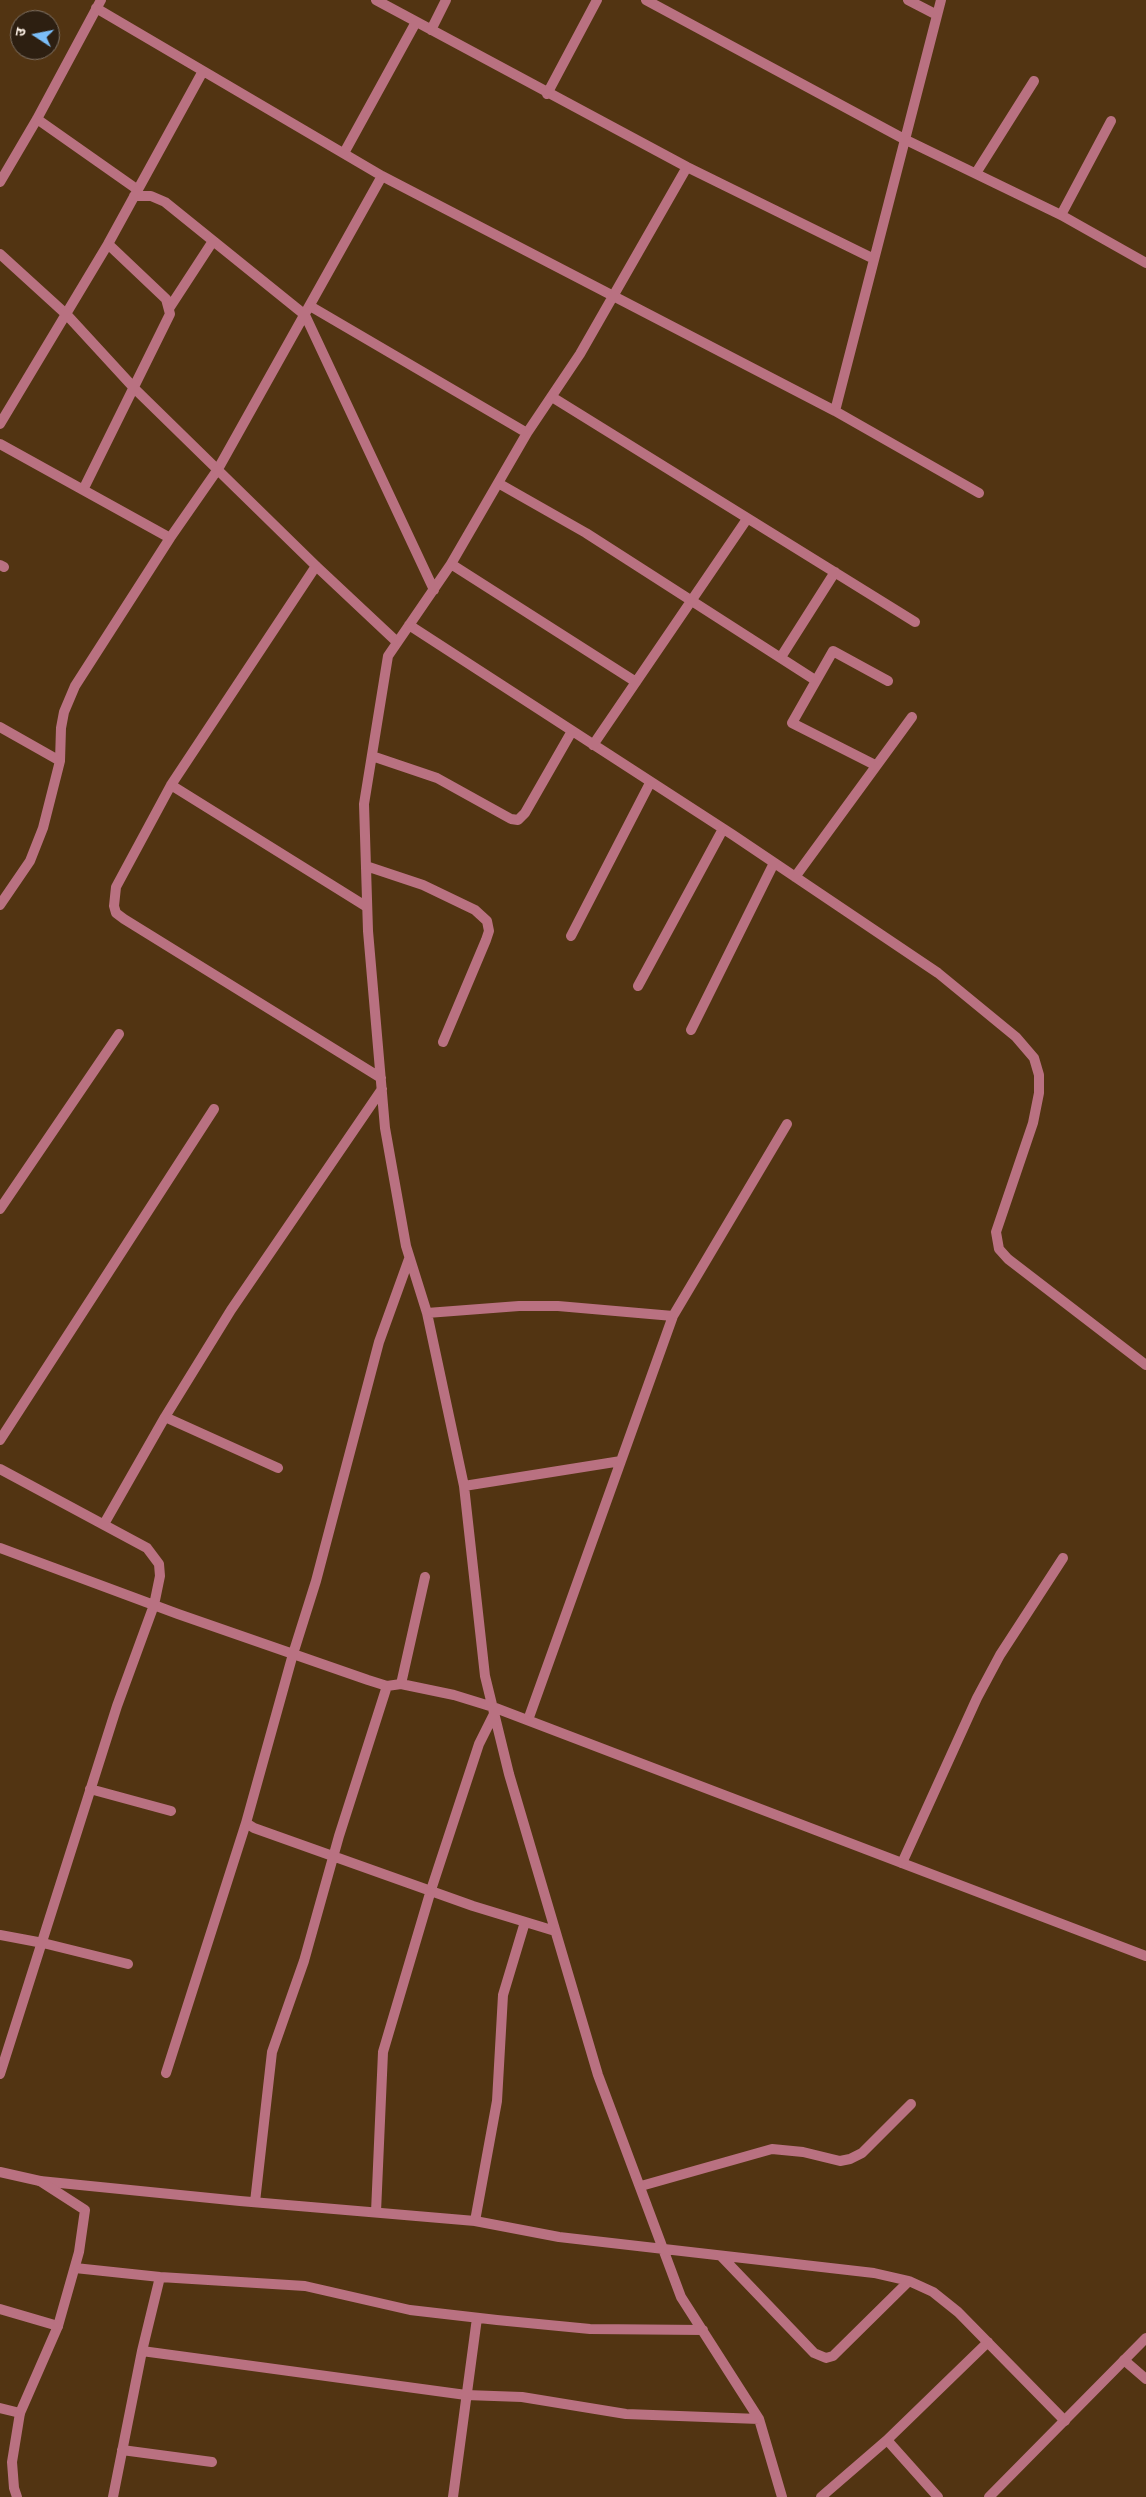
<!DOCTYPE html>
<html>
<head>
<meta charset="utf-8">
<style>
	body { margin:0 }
	#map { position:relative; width:1146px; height:2497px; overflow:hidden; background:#523412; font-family:Rubik,"Noto Sans Devanagari",sans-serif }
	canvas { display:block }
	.north { position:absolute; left:10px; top:10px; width:50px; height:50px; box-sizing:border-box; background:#2d1f11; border:1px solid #807366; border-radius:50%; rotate:281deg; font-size:14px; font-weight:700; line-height:20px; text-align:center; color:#fdf1e6 }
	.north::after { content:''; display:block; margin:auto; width:18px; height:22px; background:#7bbef8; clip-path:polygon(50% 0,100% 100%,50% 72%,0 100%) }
</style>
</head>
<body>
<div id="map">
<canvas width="1146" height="2497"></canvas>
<div class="north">उ</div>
</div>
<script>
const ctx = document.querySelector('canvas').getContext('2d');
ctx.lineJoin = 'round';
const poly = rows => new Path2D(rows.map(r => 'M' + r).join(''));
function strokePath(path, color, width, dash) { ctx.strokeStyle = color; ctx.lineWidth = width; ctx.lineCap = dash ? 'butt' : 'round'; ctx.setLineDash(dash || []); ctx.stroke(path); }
strokePath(poly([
	[902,1863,977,1698,1000,1655,1063,1558],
	[641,2186,772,2149,803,2152,840,2161,850,2159,862,2153,911,2104]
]), '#b97181', 10);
strokePath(poly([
	[376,0,687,167,874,259],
	[646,0,904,139,1061,215,1146,263],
	[908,0,937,15],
	[96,8,382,176,835,411,979,493],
	[431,30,446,0],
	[547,94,597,0],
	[37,119,138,190],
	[344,153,416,22],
	[687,167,580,354,527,433,451,564,388,656,364,804,368,931,385,1128,406,1246,427,1313,464,1486,485,1676,509,1774,598,2075,681,2297,759,2419,782,2497],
	[976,173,1034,81],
	[0,182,37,119,101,0],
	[134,196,151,196,165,202,305,315,434,590],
	[1061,215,1111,121],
	[0,254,67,315,135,389,316,566,397,642],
	[310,306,527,433],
	[170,307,213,241],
	[552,397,915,622],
	[835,411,941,0],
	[0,424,108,244,203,71],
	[0,444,170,538],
	[498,483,586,533,815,680],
	[83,490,170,314,166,299,108,244],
	[451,564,636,682],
	[0,565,4,567],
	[316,566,171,785,116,887,114,906,116,913,124,919,381,1078],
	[409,625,733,835,938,973,1016,1037,1034,1058,1039,1075,1039,1093,1033,1123,996,1232,999,1249,1008,1259,1146,1365],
	[781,657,835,572],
	[0,727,60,761],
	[593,745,747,519],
	[372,756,437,778,511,819,518,820,525,813,572,731],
	[875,765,792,723,833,651,888,681],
	[171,785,367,907],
	[366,866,423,885,475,910,487,921,489,931,486,940,443,1042],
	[795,877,912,717],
	[0,905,30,861,43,828,60,761,61,728,64,712,75,686,170,538,218,469,382,176],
	[571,936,650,783],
	[638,986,723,829],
	[691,1030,774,863],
	[0,1209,119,1034],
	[427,1313,519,1306,558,1306,673,1316],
	[165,1417,278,1468],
	[0,1440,214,1109],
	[0,1469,147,1548,159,1564,160,1576,154,1605,117,1706,0,2074],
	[464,1486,621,1461],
	[104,1524,165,1417,231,1310,382,1089],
	[0,1548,178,1614,368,1680,387,1686,401,1684,454,1695,493,1707,1146,1956],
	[401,1684,425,1577],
	[528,1720,673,1316,787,1124],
	[90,1789,171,1811],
	[246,1823,254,1828,473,1906,555,1931],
	[0,1935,43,1943,128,1964],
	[166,2073,246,1823,293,1654,316,1581,379,1342,409,1259],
	[40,2181,240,2201,475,2221,559,2237,874,2273,909,2281,933,2292,958,2312,1065,2421],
	[255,2202,272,2052,304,1961,339,1836,387,1686],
	[376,2212,383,2052,431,1890,479,1744,494,1714],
	[475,2221,497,2101,503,1995,525,1922],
	[721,2256,814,2353,826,2358,833,2356,909,2281],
	[75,2268,160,2277,305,2286,410,2310,497,2320,590,2329,703,2330],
	[0,2309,58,2326],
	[142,2351,466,2395,522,2397,626,2414,759,2419],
	[1124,2360,1146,2379],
	[0,2408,20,2413],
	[122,2450,212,2462],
	[113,2497,142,2351,160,2277],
	[453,2497,477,2318],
	[821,2497,887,2440],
	[938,2497,887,2440,988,2342]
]), '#b97181', 10);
strokePath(poly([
	[0,2172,40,2181,85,2210,79,2252,58,2326,20,2413,12,2462,14,2488,17,2497],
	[989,2497,1146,2338]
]), '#b97181', 10);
</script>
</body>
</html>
